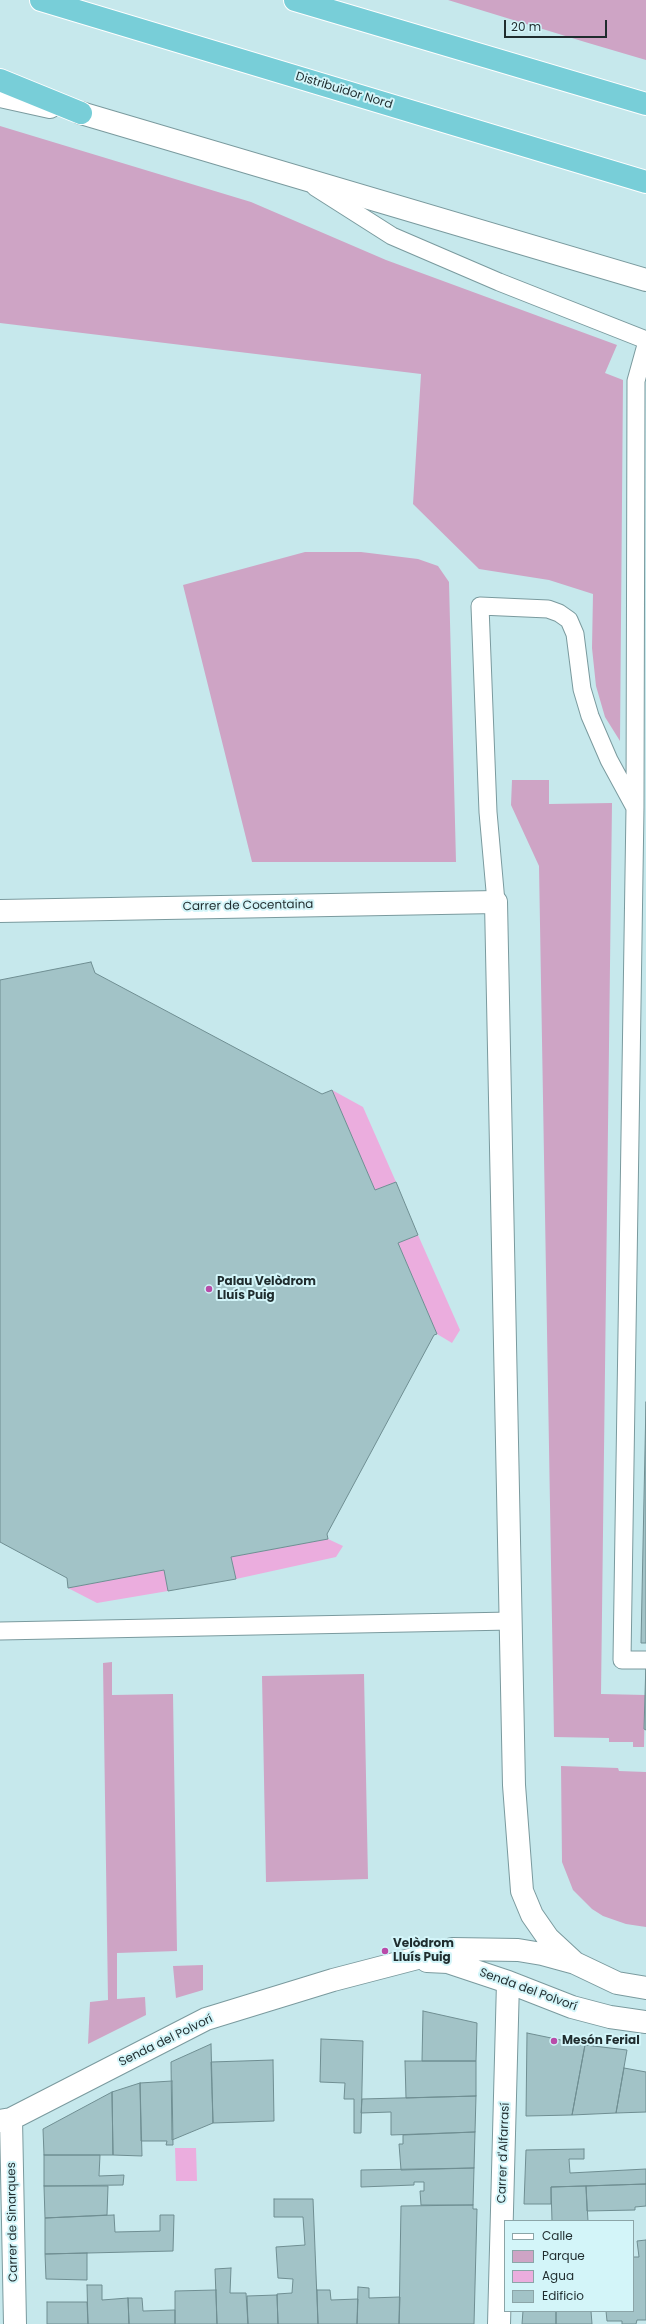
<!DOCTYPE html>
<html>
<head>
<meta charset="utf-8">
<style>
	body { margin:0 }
	#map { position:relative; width:646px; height:2324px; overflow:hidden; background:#c6e8ec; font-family:Poppins,sans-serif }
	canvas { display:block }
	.legend { position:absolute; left:504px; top:2220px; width:130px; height:92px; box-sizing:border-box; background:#d3f5f9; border:1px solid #8ba5a8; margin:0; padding:5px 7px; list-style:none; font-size:12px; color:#1f2c2e }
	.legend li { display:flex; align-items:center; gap:8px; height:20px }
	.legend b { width:20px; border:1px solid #8ba5a8 }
	.scale { position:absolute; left:504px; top:20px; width:103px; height:18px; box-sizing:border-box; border:2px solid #1f2c2e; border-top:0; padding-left:5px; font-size:12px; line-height:14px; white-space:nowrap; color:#1f2c2e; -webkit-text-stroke:3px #d3f5f9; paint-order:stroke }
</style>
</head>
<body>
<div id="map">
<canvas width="646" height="2324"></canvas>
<ul class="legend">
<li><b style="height:5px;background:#fff"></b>Calle</li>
<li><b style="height:11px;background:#cea4c5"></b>Parque</li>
<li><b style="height:11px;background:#ebadde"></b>Agua</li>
<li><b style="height:11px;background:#a2c3c7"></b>Edificio</li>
</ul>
<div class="scale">20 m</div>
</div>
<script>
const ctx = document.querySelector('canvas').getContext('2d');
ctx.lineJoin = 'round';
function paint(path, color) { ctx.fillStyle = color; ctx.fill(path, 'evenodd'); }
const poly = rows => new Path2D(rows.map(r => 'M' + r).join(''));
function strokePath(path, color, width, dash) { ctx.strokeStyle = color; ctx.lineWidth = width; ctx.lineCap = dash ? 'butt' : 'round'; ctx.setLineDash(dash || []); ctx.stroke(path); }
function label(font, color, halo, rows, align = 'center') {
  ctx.font = font + ' Poppins,sans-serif'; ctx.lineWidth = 4; ctx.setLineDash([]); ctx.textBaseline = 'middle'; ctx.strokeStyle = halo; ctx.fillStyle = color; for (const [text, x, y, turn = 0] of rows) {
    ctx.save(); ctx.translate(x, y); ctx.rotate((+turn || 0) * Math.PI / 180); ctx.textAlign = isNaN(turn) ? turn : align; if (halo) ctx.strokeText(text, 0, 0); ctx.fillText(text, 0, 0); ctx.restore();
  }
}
paint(poly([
	[448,0,646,0,646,60,585,42],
	[0,126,251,202,386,260,617,345,605,373,623,380,620,741,605,717,596,686,592,648,593,594,549,580,479,569,413,504,421,374,0,323],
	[305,552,361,552,418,559,438,566,449,582,456,862,252,862,183,585],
	[512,780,549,780,549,804,612,803,601,1694,645,1695,644,1747,633,1747,633,1742,609,1742,609,1738,554,1737,539,866,511,805],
	[112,1662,112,1695,173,1694,177,1951,117,1953,117,1999,145,1997,146,2015,88,2044,90,2002,108,2000,103,1663],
	[364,1674,368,1879,266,1882,262,1676],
	[561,1766,618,1768,619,1771,646,1772,646,1927,626,1924,603,1916,592,1909,573,1890,562,1862],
	[203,1965,203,1990,176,1998,173,1966]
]), '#cea4c5');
paint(poly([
	[332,1090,363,1107,396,1182,375,1190],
	[418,1235,460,1330,452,1343,437,1334,398,1243],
	[328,1539,343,1546,336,1557,236,1579,231,1557],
	[164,1570,168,1591,97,1603,68,1588],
	[175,2148,196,2148,197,2181,176,2181]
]), '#ebadde');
const building = poly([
	[91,962,95,973,322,1094,332,1090,375,1190,396,1182,418,1235,398,1243,437,1334,434,1335,327,1534,328,1539,231,1557,236,1579,168,1591,164,1570,68,1588,67,1578,0,1542,0,980,91,962],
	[646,1402,646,1643,641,1643,646,1402],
	[646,1662,646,1730,644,1729,646,1662],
	[423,2011,477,2023,476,2061,422,2061,423,2011],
	[527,2033,585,2045,572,2115,526,2116,527,2033],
	[321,2039,363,2041,361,2133,354,2133,354,2099,344,2099,345,2083,320,2082,321,2039],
	[211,2044,213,2123,172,2140,171,2062,211,2044],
	[585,2045,627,2050,616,2113,572,2115,585,2045],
	[273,2060,274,2121,213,2123,211,2062,273,2060],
	[405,2061,476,2061,476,2096,406,2098,405,2061],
	[624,2068,646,2072,646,2112,616,2113,624,2068],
	[172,2081,173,2145,166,2145,167,2141,141,2141,140,2083,172,2081],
	[140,2083,142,2156,113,2155,112,2092,140,2083],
	[112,2092,113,2155,44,2155,43,2129,112,2092],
	[476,2096,475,2132,391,2135,391,2112,361,2113,362,2099,476,2096],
	[475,2132,474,2168,401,2170,399,2144,403,2144,403,2135,475,2132],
	[584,2149,584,2159,569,2159,570,2173,646,2169,646,2184,551,2187,551,2204,524,2204,526,2150,584,2149],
	[44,2155,100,2155,99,2176,124,2175,123,2185,44,2186,44,2155],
	[474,2168,473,2205,421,2205,420,2191,424,2191,424,2182,414,2182,414,2185,361,2187,361,2170,474,2168],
	[646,2184,646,2206,635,2207,635,2210,587,2211,586,2186,646,2184],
	[44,2186,108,2186,107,2215,45,2218,44,2186],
	[586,2186,588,2221,552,2221,551,2187,586,2186],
	[274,2199,313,2199,318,2324,278,2324,277,2294,292,2293,293,2279,278,2278,276,2247,305,2245,303,2217,274,2217,274,2199],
	[473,2205,473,2209,477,2209,474,2324,399,2324,401,2206,473,2205],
	[114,2215,115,2232,160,2231,160,2215,174,2215,173,2251,45,2254,45,2218,114,2215],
	[646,2240,646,2320,637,2320,636,2324,622,2324,622,2321,607,2321,606,2311,633,2311,633,2257,639,2257,637,2241,646,2240],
	[87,2253,87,2280,46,2279,45,2254,87,2253],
	[231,2268,230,2293,246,2293,248,2324,217,2324,215,2269,231,2268],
	[87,2285,102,2285,102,2300,128,2298,129,2324,88,2324,87,2285],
	[358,2287,369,2288,369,2298,400,2297,399,2324,357,2324,358,2287],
	[216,2290,217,2324,175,2324,175,2291,216,2290],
	[317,2290,330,2290,331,2300,358,2299,357,2324,318,2324,317,2290],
	[277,2295,278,2324,248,2324,247,2296,277,2295],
	[128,2298,142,2298,143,2311,175,2310,175,2324,129,2324,128,2298],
	[47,2302,87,2302,88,2324,47,2324,47,2302],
	[523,2311,556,2311,556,2324,522,2324,523,2311],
	[556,2311,591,2311,592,2324,556,2324,556,2311]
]);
paint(building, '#a2c3c7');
strokePath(building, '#6f8e92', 1);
const service = poly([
	[315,187,392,236,499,282,646,340],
	[646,345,636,381,635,808,622,1660,646,1660],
	[496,902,488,812,480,606,548,609,559,613,569,620,575,634,582,689,590,716,609,760,634,806],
	[0,1631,511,1621]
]);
const minor = poly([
	[0,911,496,902,514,1785,522,1891,532,1915,548,1938,575,1963],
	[427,1961,448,1962,508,1982,572,2007,610,2017,646,2022],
	[11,2119,15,2324],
	[0,2121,11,2119,206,2019,333,1980,452,1949,518,1950,542,1954,575,1963,617,1983,646,1988],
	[499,2324,508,1982]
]);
const tertiary = poly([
	[0,96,50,107]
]);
const secondary = poly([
	[81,113,646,280]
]);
const trunk = poly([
	[41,0,646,182],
	[295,0,646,104],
	[0,80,81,113]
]);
strokePath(service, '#7a9a9e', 19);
strokePath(minor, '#7a9a9e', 24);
strokePath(tertiary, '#7a9a9e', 24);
strokePath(secondary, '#7a9a9e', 24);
strokePath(trunk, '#fff', 24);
strokePath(service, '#fff', 17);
strokePath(minor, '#fff', 22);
strokePath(tertiary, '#fff', 22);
strokePath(secondary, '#fff', 22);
strokePath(trunk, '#78ced8', 22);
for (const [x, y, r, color] of [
	[209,1289,4,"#b94ba9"],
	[385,1951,4,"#b94ba9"],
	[554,2041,4,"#b94ba9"]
]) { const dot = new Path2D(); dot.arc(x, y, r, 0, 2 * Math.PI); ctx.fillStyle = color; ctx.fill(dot); strokePath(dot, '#d3f5f9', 1.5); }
label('12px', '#1f2c2e', '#d3f5f9', [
	["Distribuïdor Nord",344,91,17],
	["Carrer de Cocentaina",248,906,-1],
	["Senda del Polvorí",528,1990,20],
	["Senda del Polvorí",166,2041,-26],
	["Carrer d'Alfarrasí",504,2153,-88],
	["Carrer de Sinarques",13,2222,-91]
]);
label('bold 12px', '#1f2c2e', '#d3f5f9', [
	["Palau Velòdrom",217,1282],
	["Lluís Puig",217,1296],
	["Velòdrom",393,1944],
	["Lluís Puig",393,1958],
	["Mesón Ferial",562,2041]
], 'left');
</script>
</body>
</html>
